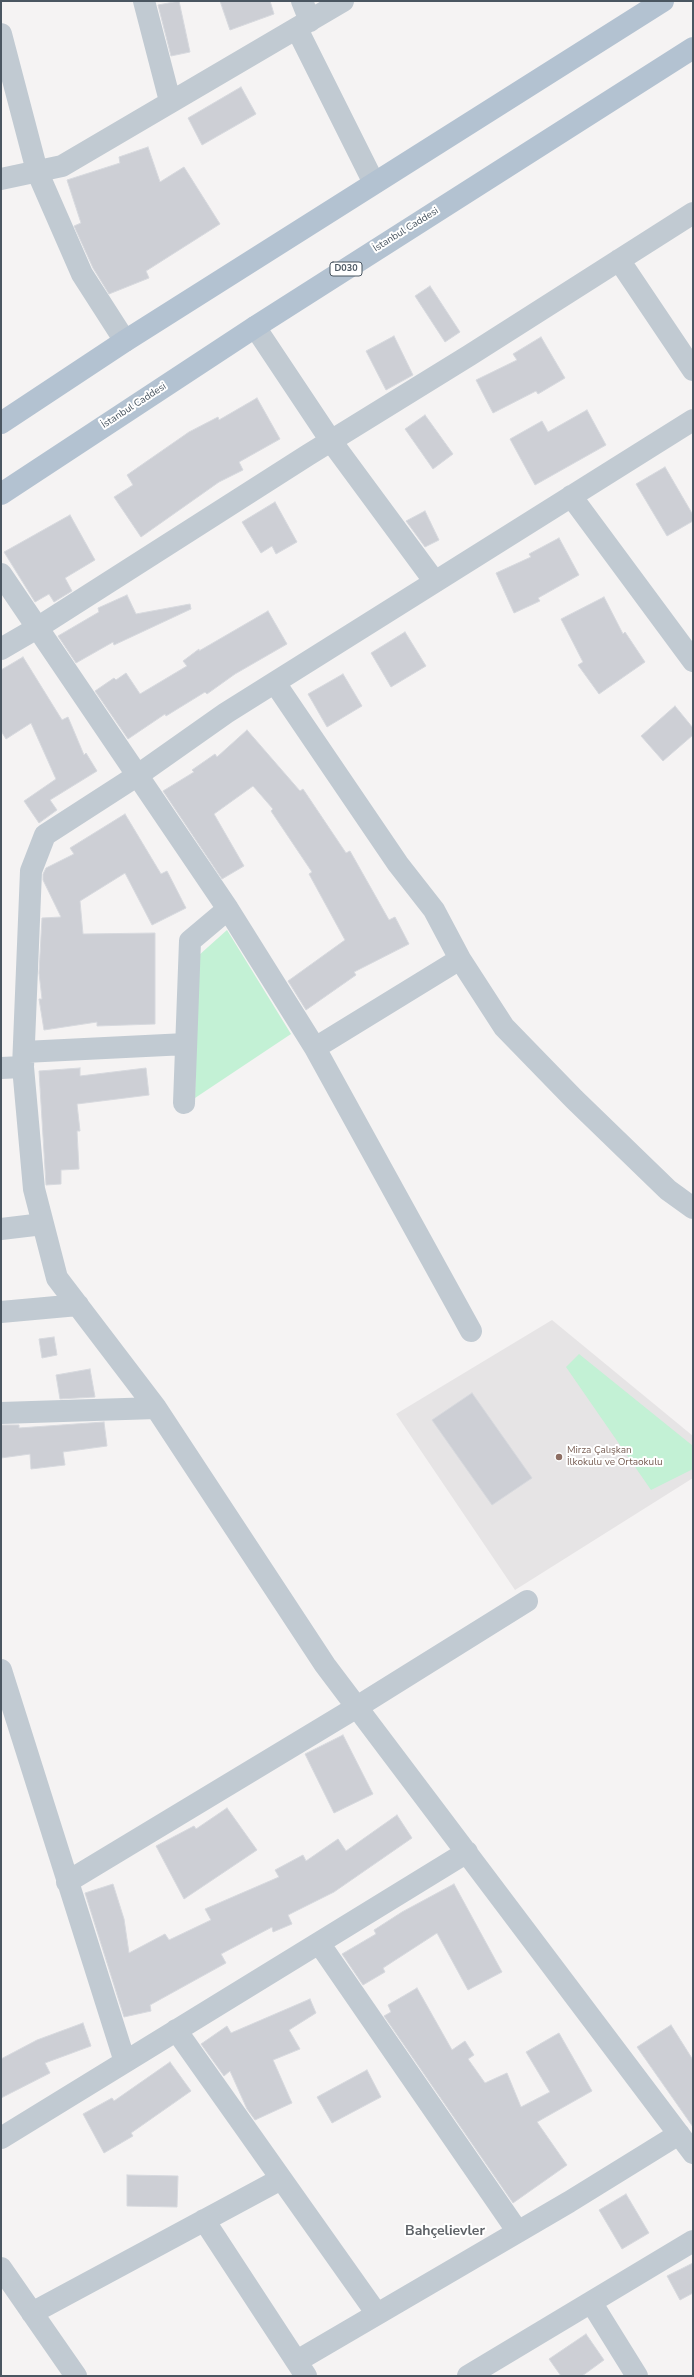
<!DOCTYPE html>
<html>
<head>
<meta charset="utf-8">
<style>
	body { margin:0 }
	#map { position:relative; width:694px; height:2377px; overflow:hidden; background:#f5f3f3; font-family:"Nunito Sans",sans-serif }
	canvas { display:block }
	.frame { position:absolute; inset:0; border:2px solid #4a5661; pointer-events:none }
</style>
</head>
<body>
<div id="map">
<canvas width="694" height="2377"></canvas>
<div class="frame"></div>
</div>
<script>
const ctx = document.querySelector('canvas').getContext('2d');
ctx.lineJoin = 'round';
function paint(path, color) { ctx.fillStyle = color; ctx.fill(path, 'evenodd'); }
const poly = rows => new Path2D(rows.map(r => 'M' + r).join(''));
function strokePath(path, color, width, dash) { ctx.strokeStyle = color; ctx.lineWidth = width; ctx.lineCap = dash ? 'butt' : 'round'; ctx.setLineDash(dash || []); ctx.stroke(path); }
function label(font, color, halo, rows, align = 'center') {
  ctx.font = font + ' "Nunito Sans",sans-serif'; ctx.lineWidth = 4; ctx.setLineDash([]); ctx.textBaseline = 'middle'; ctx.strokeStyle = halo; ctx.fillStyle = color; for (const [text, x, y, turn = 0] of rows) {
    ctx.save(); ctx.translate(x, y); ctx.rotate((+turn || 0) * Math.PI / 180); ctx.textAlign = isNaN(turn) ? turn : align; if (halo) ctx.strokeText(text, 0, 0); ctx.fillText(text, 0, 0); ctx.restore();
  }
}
paint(poly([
	[552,1320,693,1436,693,1478,515,1590,396,1414]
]), '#e6e4e5');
paint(poly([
	[227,930,291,1034,195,1098,198,956],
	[579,1354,693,1446,693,1469,651,1490,566,1367]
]), '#c3f1d5');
const building = poly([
	[179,1,190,52,171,56,158,5,179,1],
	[220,1,270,1,274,14,230,30,220,1],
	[241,87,256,114,202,145,188,118,241,87],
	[148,147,160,182,184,167,220,224,146,271,149,278,109,294,93,268,74,226,81,223,67,180,120,163,119,157,148,147],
	[430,286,460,332,445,342,415,296,430,286],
	[394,336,413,375,386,390,366,351,394,336],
	[541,337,565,378,538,394,536,391,493,413,476,380,517,360,513,354,541,337],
	[257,398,280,439,239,462,243,470,219,482,141,537,114,497,133,485,127,475,189,432,218,417,219,420,257,398],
	[587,410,606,445,535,485,510,439,542,421,548,432,587,410],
	[425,415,453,454,433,469,405,429,425,415],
	[665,467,693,515,693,521,667,536,636,484,665,467],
	[275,502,297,542,276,554,272,546,261,553,242,522,275,502],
	[425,511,439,540,425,547,406,521,425,511],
	[70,515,95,560,65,578,72,591,54,602,49,594,35,602,4,552,70,515],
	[559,538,579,575,538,598,540,601,514,613,496,573,531,557,529,554,559,538],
	[127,595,136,614,190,604,191,609,114,645,113,642,76,663,58,636,99,612,98,608,127,595],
	[604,597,623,634,625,632,645,662,599,694,578,665,583,662,561,619,604,597],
	[268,611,287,644,235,674,207,694,205,692,166,716,165,714,128,739,95,691,114,678,116,680,126,673,140,694,187,666,183,661,199,649,199,651,268,611],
	[405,632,426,666,391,687,371,653,405,632],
	[23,657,62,720,68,717,84,755,86,753,97,771,50,800,57,810,39,823,24,801,56,779,31,723,6,739,1,731,1,670,23,657],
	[343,674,362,706,327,727,308,694,343,674],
	[675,706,693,728,693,735,663,761,641,736,675,706],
	[247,730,300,791,303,789,346,853,350,851,389,920,395,917,409,944,354,972,356,975,306,1010,288,981,345,940,309,874,312,872,271,811,273,809,253,786,214,814,244,866,222,879,163,791,194,772,192,770,215,754,217,757,247,730],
	[125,814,161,874,167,871,186,908,152,925,125,873,80,901,83,934,155,933,155,1024,97,1026,97,1022,44,1030,39,999,42,999,39,973,42,918,61,917,43,880,43,874,46,868,74,854,70,848,125,814],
	[80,1068,80,1076,146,1068,149,1095,77,1104,80,1131,77,1131,79,1169,61,1170,61,1184,46,1185,39,1071,80,1068],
	[54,1337,57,1355,42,1358,39,1339,54,1337],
	[90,1369,95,1397,60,1399,56,1375,90,1369],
	[472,1393,532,1478,492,1505,432,1420,472,1393],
	[104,1422,107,1446,63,1452,65,1465,31,1469,30,1454,1,1458,1,1425,19,1425,19,1428,104,1422],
	[343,1735,373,1794,334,1813,305,1754,343,1735],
	[227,1808,257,1850,184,1899,156,1846,194,1826,196,1829,227,1808],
	[397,1815,412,1838,334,1892,288,1915,292,1924,273,1932,272,1927,221,1954,226,1963,150,2005,151,2011,124,2017,85,1893,113,1884,124,1919,129,1953,165,1934,169,1940,211,1920,205,1909,279,1877,275,1870,303,1855,306,1861,338,1839,346,1851,397,1815],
	[454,1884,502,1972,468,1990,437,1933,383,1968,385,1972,363,1985,342,1954,376,1934,374,1930,402,1912,454,1884],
	[417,1988,452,2050,465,2041,474,2055,468,2059,485,2083,507,2073,521,2107,550,2092,526,2052,559,2033,592,2091,537,2122,567,2165,513,2203,384,2016,391,2012,388,2005,417,1988],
	[310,1999,316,2013,289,2030,300,2049,273,2060,292,2103,255,2120,247,2109,230,2071,224,2076,201,2044,227,2026,231,2033,310,1999],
	[83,2023,91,2046,45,2063,50,2073,1,2098,1,2059,37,2040,83,2023],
	[671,2025,693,2060,693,2127,637,2047,671,2025],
	[170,2062,191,2091,131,2133,133,2136,104,2153,83,2114,112,2098,114,2101,170,2062],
	[367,2070,381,2097,332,2123,317,2097,367,2070],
	[127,2175,178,2176,177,2207,127,2206,127,2175],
	[626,2194,649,2233,622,2249,599,2210,626,2194],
	[693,2263,693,2293,680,2300,667,2276,693,2263],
	[586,2334,604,2360,582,2376,561,2376,549,2359,586,2334]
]);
paint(building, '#cdcfd5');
strokePath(building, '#d7d9de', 1);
strokePath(poly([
	[144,1,170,101],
	[302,1,310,21],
	[297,29,374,183],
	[1,34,37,171,82,274,125,341],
	[1,179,62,166,343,1],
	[619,260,693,370],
	[255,327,331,441,435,582],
	[693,420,226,713,138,775,45,835,31,871,23,1067,34,1189,57,1278,156,1408,325,1665,693,2153],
	[571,496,693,661],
	[1,574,228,909,315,1048,471,1331],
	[1,649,37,628,308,455,470,355,693,213],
	[275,683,398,864,434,910,460,959,504,1027,574,1099,668,1190,693,1208],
	[315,1048,460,959],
	[24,1052,186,1044],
	[1,1068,23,1067],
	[184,1103,190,941,228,909],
	[1,1229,43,1224],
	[1,1312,78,1305],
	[1,1413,156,1408],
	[1,1670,125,2062],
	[67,1882,357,1707,527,1601],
	[319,1943,518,2232],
	[176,2030,377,2314],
	[1,2138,467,1852],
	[204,2220,306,2376],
	[1,2268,76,2376],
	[591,2302,637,2376],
	[32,2313,281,2179],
	[297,2361,569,2202,679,2134],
	[468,2376,693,2241]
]), '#c1cad2', 22);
strokePath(poly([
	[1,423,125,341,663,1],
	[1,494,255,327,693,48]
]), '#b3c2d1', 22);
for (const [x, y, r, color] of [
	[559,1457,4,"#8d6e63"]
]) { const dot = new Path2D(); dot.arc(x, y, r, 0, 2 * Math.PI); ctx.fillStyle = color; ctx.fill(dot); strokePath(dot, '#fff', 1.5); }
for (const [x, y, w] of [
	[346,269,32]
]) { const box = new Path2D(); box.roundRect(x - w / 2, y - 7, w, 14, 3); ctx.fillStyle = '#fff'; ctx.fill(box); strokePath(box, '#4a5661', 1); }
label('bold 9px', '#4a5661', null, [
	["D030",346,269]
]);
label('10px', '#4a5661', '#fff', [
	["İstanbul Caddesi",406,230,-32],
	["İstanbul Caddesi",134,406,-33]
]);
label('10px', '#785e54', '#fff', [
	["Mirza Çalışkan",567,1451],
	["İlkokulu ve Ortaokulu",567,1463]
], 'left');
label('bold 14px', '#5f6368', '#fff', [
	["Bahçelievler",445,2232]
]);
</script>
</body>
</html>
